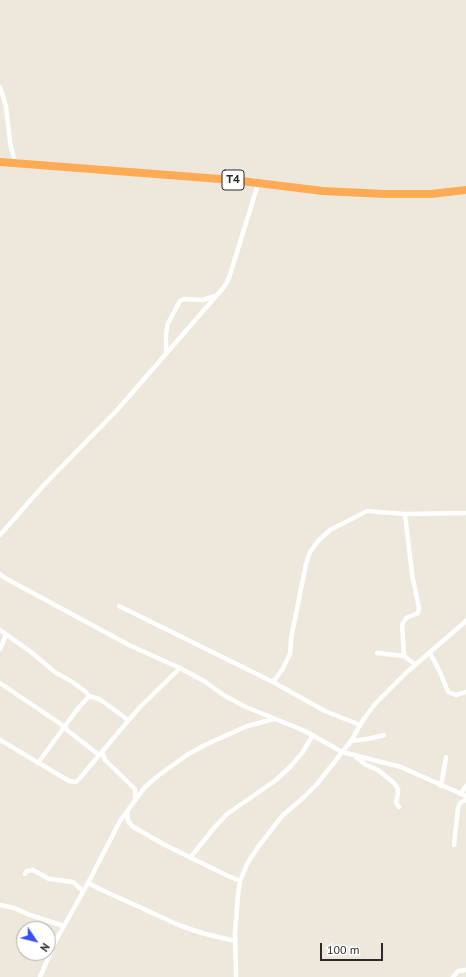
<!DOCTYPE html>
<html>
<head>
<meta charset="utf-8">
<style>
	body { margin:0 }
	#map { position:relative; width:466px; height:977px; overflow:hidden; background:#eee7db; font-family:"PT Sans",sans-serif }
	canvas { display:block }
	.north { position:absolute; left:16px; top:921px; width:40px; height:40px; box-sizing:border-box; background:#fff; border:1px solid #aaa; border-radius:50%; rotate:125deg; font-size:11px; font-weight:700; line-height:16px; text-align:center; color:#2a2a2a }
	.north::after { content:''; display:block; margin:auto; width:14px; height:18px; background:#374dff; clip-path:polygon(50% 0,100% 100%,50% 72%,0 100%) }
	.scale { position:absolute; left:320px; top:943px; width:63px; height:18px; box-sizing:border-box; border:2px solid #2a2a2a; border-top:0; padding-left:5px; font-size:12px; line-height:14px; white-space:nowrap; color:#2a2a2a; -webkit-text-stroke:3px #fff; paint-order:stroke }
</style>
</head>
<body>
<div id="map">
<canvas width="466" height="977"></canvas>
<div class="north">N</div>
<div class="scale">100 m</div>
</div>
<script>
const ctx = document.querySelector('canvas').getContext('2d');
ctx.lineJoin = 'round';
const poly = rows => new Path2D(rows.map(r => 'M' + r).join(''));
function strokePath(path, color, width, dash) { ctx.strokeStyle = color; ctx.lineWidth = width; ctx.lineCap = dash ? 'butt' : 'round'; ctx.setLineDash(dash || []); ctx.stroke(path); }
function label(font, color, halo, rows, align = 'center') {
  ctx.font = font + ' "PT Sans",sans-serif'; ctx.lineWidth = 3; ctx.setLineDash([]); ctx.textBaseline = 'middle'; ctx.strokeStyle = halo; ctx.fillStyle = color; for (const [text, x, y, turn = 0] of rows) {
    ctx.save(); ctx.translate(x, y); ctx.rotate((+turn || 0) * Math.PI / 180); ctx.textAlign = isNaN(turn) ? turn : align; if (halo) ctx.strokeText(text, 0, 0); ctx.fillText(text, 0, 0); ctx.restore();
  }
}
strokePath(poly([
	[0,87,6,106,10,142,15,163],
	[166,354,166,334,168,323,180,301,184,299,203,300,215,296],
	[405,514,412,574,419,608,418,613,406,618,402,625,404,656,416,665],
	[0,535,43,486,118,409,224,287,229,278,258,184],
	[0,574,5,578,129,645,180,668,204,681,225,696,246,707,305,731,342,752,401,767,466,796],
	[119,606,273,682,325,711,360,725],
	[0,630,31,652,56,673,71,681,86,692,89,696,76,711,38,763],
	[0,649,6,635],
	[377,653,404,656],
	[430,653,440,672,448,692,456,695,466,692],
	[273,682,282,670,290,654,291,639,306,564,310,552,318,541,330,530,367,511,405,514,466,513],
	[0,683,65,727],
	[89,696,99,699,105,703,128,720],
	[65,727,67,730,99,755],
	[0,740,69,781,76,782,79,779,139,708,180,668],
	[351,741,368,739,384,735],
	[102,751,105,760,135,789,135,800],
	[356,757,366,765,378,770,394,783,398,789,398,793,396,803,399,807],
	[441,786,446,757],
	[461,794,466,786],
	[127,811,128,821,132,826,163,844,226,875,240,881],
	[454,845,458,808,460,803,466,800],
	[190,858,214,828,227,814,276,780,290,767,302,753,313,735],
	[25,874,27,871,33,870,49,879,73,882,83,891],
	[88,883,102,890,181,926,202,933,235,941],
	[0,905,14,908,30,915,64,926],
	[40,977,56,940,88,883,120,821,145,787,159,775,187,755,205,745,247,726,274,719],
	[236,977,235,933,238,895,240,881,247,864,258,847,282,816,304,797,317,784,351,741,363,720,375,704,407,672,466,621],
	[453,977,458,971,466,970]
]), '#fff', 4.5);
strokePath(poly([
	[0,162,233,180,323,191,385,194,431,194,466,190]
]), '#ffab55', 8);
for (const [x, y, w] of [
	[233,180,22]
]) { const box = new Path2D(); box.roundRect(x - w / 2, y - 10, w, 20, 3); ctx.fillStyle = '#fff'; ctx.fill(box); strokePath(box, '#2a2a2a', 1); }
label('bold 12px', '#2a2a2a', null, [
	["T4",233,180]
]);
</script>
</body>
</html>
